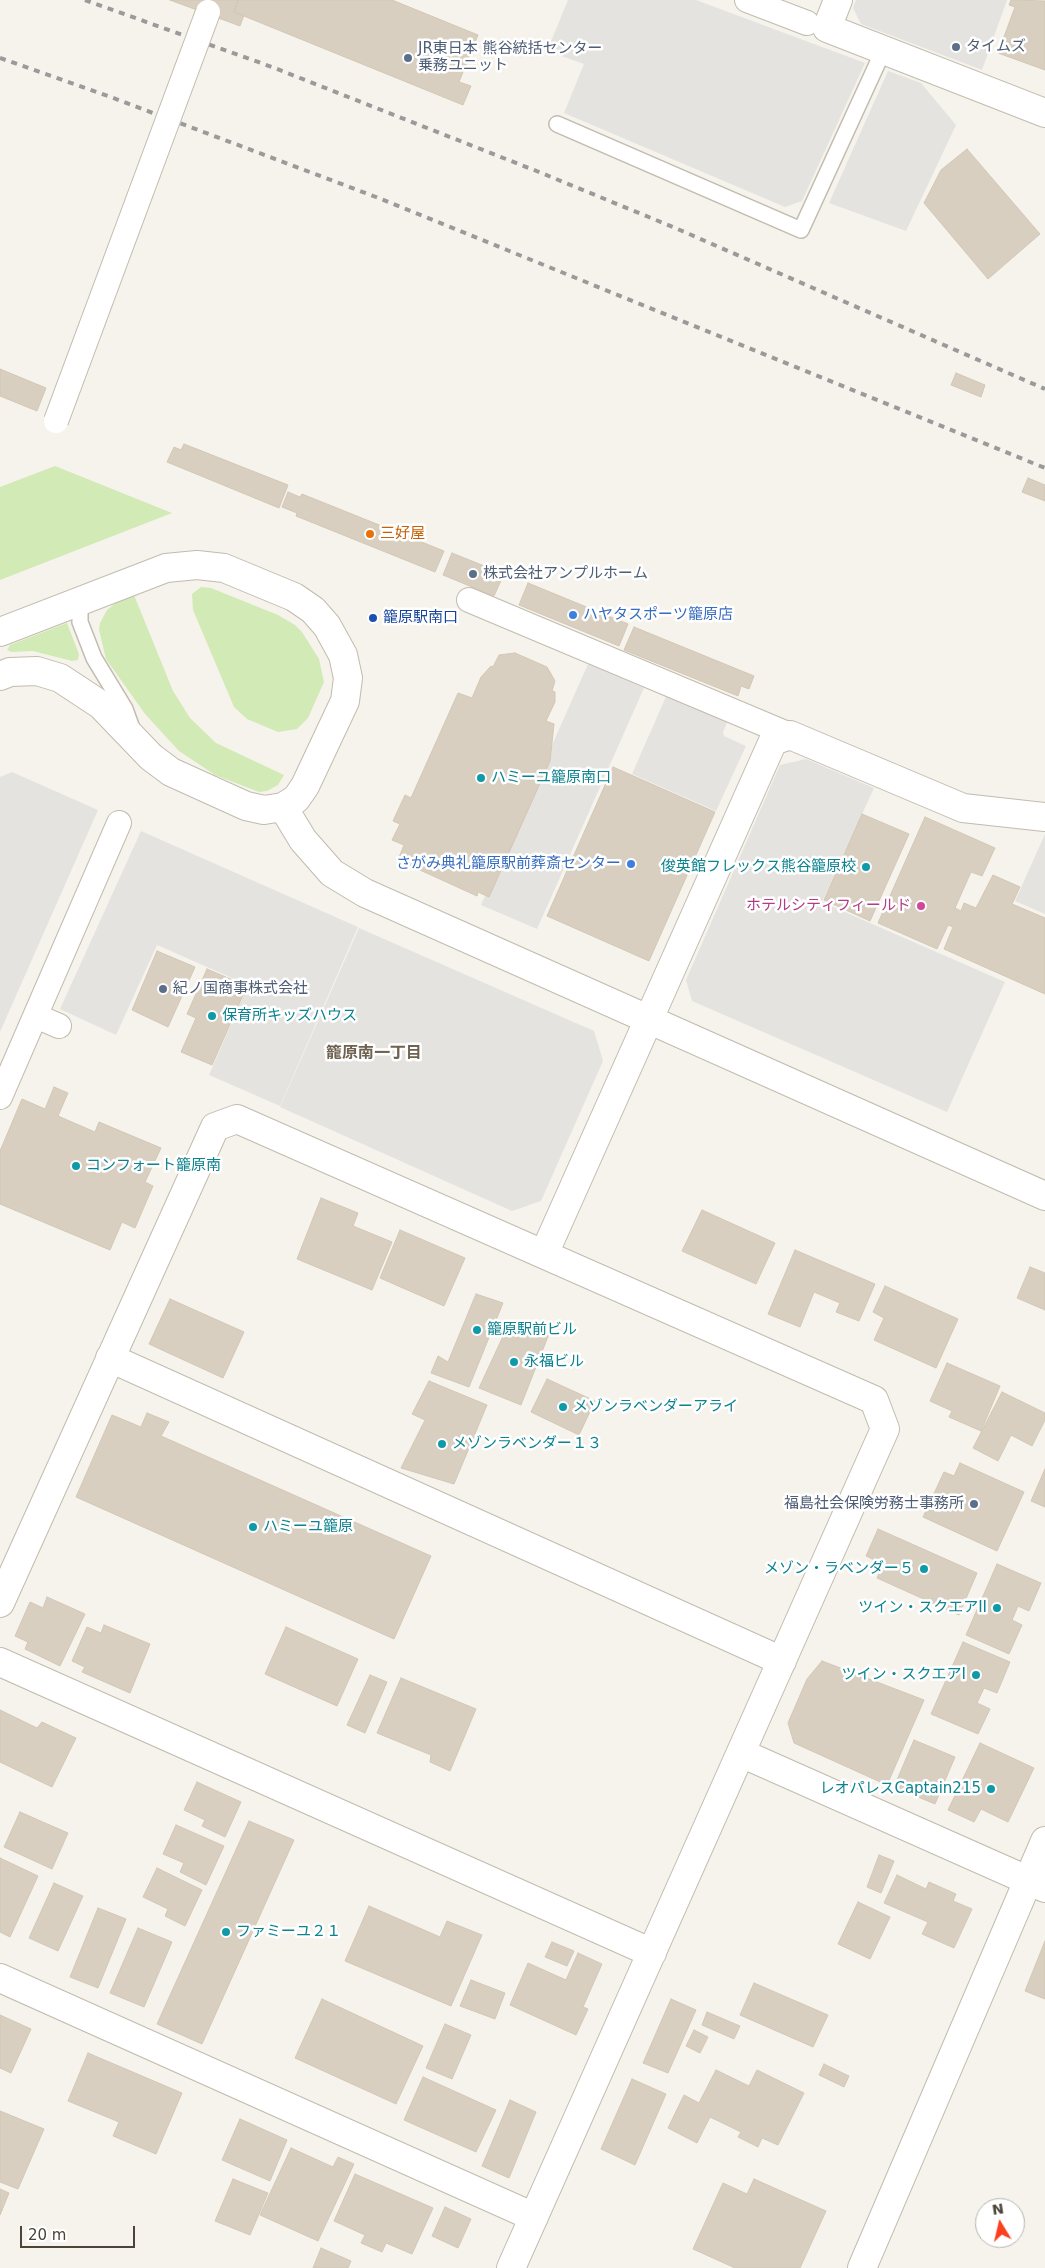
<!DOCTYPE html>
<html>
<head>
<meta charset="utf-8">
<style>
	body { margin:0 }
	#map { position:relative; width:1045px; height:2268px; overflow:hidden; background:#f6f3ec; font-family:"DejaVu Sans",sans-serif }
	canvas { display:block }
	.north { position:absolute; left:975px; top:2198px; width:50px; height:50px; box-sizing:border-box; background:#fff; border:1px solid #b7b4b0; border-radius:50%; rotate:351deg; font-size:14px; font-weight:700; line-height:20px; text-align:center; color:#4b4439 }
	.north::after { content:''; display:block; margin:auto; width:18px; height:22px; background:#fc3f1d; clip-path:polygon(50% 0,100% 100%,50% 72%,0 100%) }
	.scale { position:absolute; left:20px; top:2226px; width:115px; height:22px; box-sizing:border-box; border:2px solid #4b4439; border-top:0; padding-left:6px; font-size:15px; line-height:18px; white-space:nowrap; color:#4b4439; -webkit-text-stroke:4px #fff; paint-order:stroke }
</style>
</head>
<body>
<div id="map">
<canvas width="1045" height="2268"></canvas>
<div class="north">N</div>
<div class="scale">20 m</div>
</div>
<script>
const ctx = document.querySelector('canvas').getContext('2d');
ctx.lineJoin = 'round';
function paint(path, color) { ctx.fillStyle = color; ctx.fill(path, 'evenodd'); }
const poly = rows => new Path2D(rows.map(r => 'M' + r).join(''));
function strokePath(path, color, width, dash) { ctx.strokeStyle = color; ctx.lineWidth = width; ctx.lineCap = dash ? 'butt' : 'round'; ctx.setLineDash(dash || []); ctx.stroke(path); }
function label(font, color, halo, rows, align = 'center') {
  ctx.font = font + ' "DejaVu Sans","Noto Sans JP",sans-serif'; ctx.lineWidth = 5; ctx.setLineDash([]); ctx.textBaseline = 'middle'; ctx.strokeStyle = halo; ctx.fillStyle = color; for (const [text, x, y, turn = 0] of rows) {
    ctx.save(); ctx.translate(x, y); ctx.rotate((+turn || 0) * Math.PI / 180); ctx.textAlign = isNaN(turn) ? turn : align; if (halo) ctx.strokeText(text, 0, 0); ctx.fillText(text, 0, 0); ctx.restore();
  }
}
paint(poly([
	[55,466,172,513,0,580,0,487],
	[201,587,211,588,278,615,295,625,302,632,319,659,324,682,308,718,297,729,278,732,247,719,234,707,193,610,192,594],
	[134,595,173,691,190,718,216,743,284,775,278,785,267,791,259,792,215,775,179,751,145,714,106,659,99,630,100,623,107,610,118,601],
	[67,623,79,654,78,660,72,661,33,651,11,652,7,650,10,645]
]), '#d2eab5');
paint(poly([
	[568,0,696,0,865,63,802,201,785,207,564,113,584,64,547,51],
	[856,0,1007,0,982,70,861,24,853,8],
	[888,71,921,83,956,125,906,231,829,203],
	[588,664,644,688,537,929,481,905],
	[668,692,729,718,723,732,724,736,746,746,716,811,632,774],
	[806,759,874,788,822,902,1005,982,947,1112,692,1001,686,980,780,765],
	[12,772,98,810,0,1032,0,777],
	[141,831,358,927,280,1106,209,1075,248,985,157,945,116,1035,60,1009],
	[1045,834,1045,914,1015,901],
	[359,928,594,1031,603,1061,541,1201,512,1211,280,1107]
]), '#e5e3e0');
const building = poly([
	[170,0,238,0,234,12,244,15,240,26,170,0],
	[238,0,392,0,478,35,459,82,471,86,463,105,234,12,238,0],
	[1011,0,1045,1,1045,70,998,53,1015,7,1009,5,1011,0],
	[967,149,1040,234,988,279,924,203,941,170,967,149],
	[0,369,46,388,37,411,0,396,0,369],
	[956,373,985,385,981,397,951,385,956,373],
	[184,444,288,485,279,508,167,462,174,447,181,450,184,444],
	[1028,478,1045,485,1045,501,1022,492,1028,478],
	[288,492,300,497,302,494,444,551,435,572,296,516,297,513,282,507,288,492],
	[452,553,504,574,494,596,443,575,452,553],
	[528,583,628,624,619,646,519,605,528,583],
	[634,627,754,676,749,689,741,686,738,696,624,650,634,627],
	[515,653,547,667,555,681,552,691,555,692,555,702,546,721,554,724,550,761,489,897,478,892,477,896,398,860,404,845,392,840,400,824,393,821,405,795,411,798,458,693,472,698,481,677,491,666,493,667,499,655,515,653],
	[613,767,715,812,649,961,547,916,613,767],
	[862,814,909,834,870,921,824,900,862,814],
	[925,817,995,848,982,876,971,872,955,908,961,911,964,903,976,908,993,875,1020,887,1012,904,1045,918,1045,994,944,949,953,927,948,925,937,949,878,923,925,817],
	[157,951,195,967,168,1027,132,1010,157,951],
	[207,969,247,986,212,1065,181,1052,196,1018,187,1014,207,969],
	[54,1087,68,1093,58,1116,95,1132,99,1122,161,1148,145,1182,153,1186,135,1228,122,1222,110,1250,0,1204,0,1151,22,1099,45,1109,54,1087],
	[321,1198,358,1213,353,1226,392,1242,372,1290,297,1259,321,1198],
	[702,1210,775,1243,756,1284,682,1251,702,1210],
	[400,1230,465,1258,444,1306,380,1278,400,1230],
	[795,1250,875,1284,859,1321,836,1312,840,1303,814,1292,800,1327,768,1314,795,1250],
	[1030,1267,1045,1273,1045,1310,1017,1298,1030,1267],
	[885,1286,958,1319,936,1368,874,1340,884,1318,873,1312,885,1286],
	[476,1294,503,1303,469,1387,431,1373,438,1356,448,1362,476,1294],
	[170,1299,244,1332,223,1378,149,1344,170,1299],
	[527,1325,549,1334,521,1405,479,1388,505,1332,520,1337,527,1325],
	[947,1363,1000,1386,981,1431,949,1417,952,1411,930,1401,947,1363],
	[547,1379,595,1401,579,1435,531,1412,547,1379],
	[429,1381,487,1405,454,1484,401,1468,425,1420,412,1414,429,1381],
	[1002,1392,1045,1413,1045,1420,1032,1446,1011,1435,998,1461,973,1448,1002,1392],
	[147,1413,169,1422,161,1436,431,1556,394,1639,76,1497,112,1415,141,1427,147,1413],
	[960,1463,1024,1492,997,1551,923,1517,944,1472,954,1476,960,1463],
	[1045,1469,1045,1507,1031,1501,1045,1469],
	[878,1529,977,1573,959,1615,877,1578,883,1564,866,1556,878,1529],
	[997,1564,1041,1583,1029,1611,1018,1606,1012,1620,1022,1625,1009,1654,966,1635,997,1564],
	[47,1597,85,1614,60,1666,25,1649,28,1642,15,1636,30,1602,43,1608,47,1597],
	[104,1625,150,1644,130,1693,82,1672,85,1667,72,1661,87,1627,101,1633,104,1625],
	[286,1627,358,1659,337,1706,265,1674,286,1627],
	[963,1642,1010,1662,997,1693,984,1688,977,1703,990,1709,978,1734,931,1714,963,1642],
	[822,1661,924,1700,887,1785,794,1743,788,1723,807,1679,822,1661],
	[370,1675,387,1682,365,1733,347,1725,370,1675],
	[401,1678,476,1709,450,1771,430,1762,431,1755,377,1733,401,1678],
	[0,1710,37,1728,42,1722,76,1738,52,1787,0,1762,0,1710],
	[914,1740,955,1757,935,1804,894,1787,914,1740],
	[980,1743,1034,1768,1008,1822,981,1809,974,1822,948,1810,980,1743],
	[197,1782,241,1802,225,1837,202,1826,205,1820,184,1810,197,1782],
	[20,1812,68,1833,52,1869,4,1847,20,1812],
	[249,1821,294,1840,202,2044,157,2024,249,1821],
	[176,1825,224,1846,206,1885,180,1872,184,1863,163,1854,176,1825],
	[879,1855,894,1861,881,1893,867,1887,879,1855],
	[0,1858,38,1876,10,1937,0,1932,0,1858],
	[157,1868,202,1890,185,1926,165,1916,168,1909,143,1897,157,1868],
	[897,1875,926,1889,929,1882,956,1894,953,1901,972,1909,954,1948,922,1934,928,1922,884,1903,897,1875],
	[54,1883,83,1896,58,1951,29,1938,54,1883],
	[858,1902,890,1917,870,1959,838,1944,858,1902],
	[369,1906,440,1937,447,1921,482,1935,451,2006,345,1961,369,1906],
	[98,1908,126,1919,98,1988,70,1977,98,1908],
	[138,1928,172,1942,144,2007,110,1993,138,1928],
	[1045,1941,1045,1999,1025,1991,1045,1941],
	[552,1942,574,1951,567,1966,545,1957,552,1942],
	[578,1953,602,1964,583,2007,588,2009,576,2035,510,2005,528,1963,566,1980,578,1953],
	[471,1980,505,1993,495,2019,460,2006,471,1980],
	[754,1983,828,2015,813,2047,740,2015,754,1983],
	[322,1999,423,2046,396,2104,295,2058,322,1999],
	[671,1999,696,2010,668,2073,643,2063,671,1999],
	[707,2012,740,2026,734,2039,702,2025,707,2012],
	[0,2015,31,2029,11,2073,0,2068,0,2015],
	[445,2024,471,2035,452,2079,426,2068,445,2024],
	[694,2030,708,2037,700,2053,686,2046,694,2030],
	[88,2053,182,2093,156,2154,113,2136,119,2122,68,2101,88,2053],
	[824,2064,849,2076,844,2087,819,2075,824,2064],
	[716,2070,749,2086,757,2070,804,2093,778,2145,762,2138,758,2147,738,2137,741,2132,710,2117,697,2143,668,2128,684,2095,699,2103,716,2070],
	[423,2077,496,2110,476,2152,404,2120,423,2077],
	[632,2079,666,2094,635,2165,601,2149,632,2079],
	[510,2100,536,2112,509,2178,482,2166,510,2100],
	[0,2111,44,2129,18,2189,0,2182,0,2111],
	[240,2119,287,2140,270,2181,222,2160,240,2119],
	[291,2148,333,2167,338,2157,354,2164,318,2241,260,2215,291,2148],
	[355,2174,433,2208,412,2254,386,2243,382,2252,361,2243,365,2235,334,2221,355,2174],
	[233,2179,268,2193,250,2235,215,2221,233,2179],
	[754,2179,826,2211,800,2268,735,2268,693,2249,723,2183,747,2194,754,2179],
	[0,2189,9,2193,0,2215,0,2189],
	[445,2207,471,2219,458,2248,432,2236,445,2207],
	[321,2248,351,2261,348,2268,313,2268,321,2248]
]);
paint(building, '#d8cfc1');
strokePath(building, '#d3c7b4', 1);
const service = poly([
	[557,124,801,230,884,49],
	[86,599,80,610,80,622,94,658,125,709,133,731]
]);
const pedestrian = poly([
	[747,0,807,23],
	[469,600,790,735],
	[36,1016,59,1026],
	[0,1097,119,823]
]);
const minor = poly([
	[838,0,827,28,1045,113],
	[0,632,166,568,197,565,224,568,294,597,313,610,327,626,343,655,348,678,345,701,305,786,296,799,283,807,264,810,246,806,171,772,151,757,101,705,60,678,37,671,10,672,0,676],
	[544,1254,773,741,790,735,963,808,1045,817],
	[110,1358,782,1661],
	[0,1603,215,1127,237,1119,874,1400,885,1429,511,2268],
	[0,1662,652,1953],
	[741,1753,1045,1888],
	[0,1978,534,2217]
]);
const tertiary = poly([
	[283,807,303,840,332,873,365,893,1045,1196],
	[862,2268,1045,1841]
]);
strokePath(service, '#c2bbae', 18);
strokePath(pedestrian, '#c2bbae', 26);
strokePath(minor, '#c2bbae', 30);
strokePath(tertiary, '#c2bbae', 30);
strokePath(service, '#fff', 15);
strokePath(pedestrian, '#fff', 24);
strokePath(minor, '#fff', 28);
strokePath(tertiary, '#fff', 28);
strokePath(poly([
	[85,0,272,67,539,172,673,227,1045,389],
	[0,58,108,96,376,197,1045,468]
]), '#9a9a9a', 4, [6, 6]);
const pedestrianBridge = poly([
	[56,421,208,12]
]);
strokePath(pedestrianBridge, '#c2bbae', 26, []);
strokePath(pedestrianBridge, '#fff', 24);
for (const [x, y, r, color] of [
	[956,47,5,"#5c6f8a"],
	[408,58,5,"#5c6f8a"],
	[370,534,5,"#e8710a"],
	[473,574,5,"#5c6f8a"],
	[573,615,5,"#3f7fe0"],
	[373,618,5,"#1a4fb4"],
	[481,778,5,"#0f9aa8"],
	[631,864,5,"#3f7fe0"],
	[866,867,5,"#0f9aa8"],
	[921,906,5,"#d1479c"],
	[163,989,5,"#5c6f8a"],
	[212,1016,5,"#0f9aa8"],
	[76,1166,5,"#0f9aa8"],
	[477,1330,5,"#0f9aa8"],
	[514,1362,5,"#0f9aa8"],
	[563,1407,5,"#0f9aa8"],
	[442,1444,5,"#0f9aa8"],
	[974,1504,5,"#5c6f8a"],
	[253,1527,5,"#0f9aa8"],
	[924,1569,5,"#0f9aa8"],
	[997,1608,5,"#0f9aa8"],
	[976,1675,5,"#0f9aa8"],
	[991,1789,5,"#0f9aa8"],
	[226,1932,5,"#0f9aa8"]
]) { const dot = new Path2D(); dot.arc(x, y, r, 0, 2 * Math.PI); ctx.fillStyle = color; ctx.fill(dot); strokePath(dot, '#fff', 2); }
label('15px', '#4e5e75', '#fff', [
	["タイムズ",966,47],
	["JR東日本 熊谷統括センター",418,49],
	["乗務ユニット",418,66],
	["株式会社アンプルホーム",483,574],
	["紀ノ国商事株式会社",173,989],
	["福島社会保険労務士事務所",964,1504,"right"]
], 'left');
label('15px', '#c56008', '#fff', [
	["三好屋",380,534]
], 'left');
label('15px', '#366cbe', '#fff', [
	["ハヤタスポーツ籠原店",583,615],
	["さがみ典礼籠原駅前葬斎センター",621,864,"right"]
], 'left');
label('15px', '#164399', '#fff', [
	["籠原駅南口",383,618]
], 'left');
label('15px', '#0d838f', '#fff', [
	["ハミーユ籠原南口",491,778],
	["俊英館フレックス熊谷籠原校",856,867,"right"],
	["保育所キッズハウス",222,1016],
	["コンフォート籠原南",86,1166],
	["籠原駅前ビル",487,1330],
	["永福ビル",524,1362],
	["メゾンラベンダーアライ",573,1407],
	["メゾンラベンダー１３",452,1444],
	["ハミーユ籠原",263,1527],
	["メゾン・ラベンダー５",914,1569,"right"],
	["ツイン・スクエアII",987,1608,"right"],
	["ツイン・スクエアI",966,1675,"right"],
	["レオパレスCaptain215",981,1789,"right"],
	["ファミーユ２１",236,1932]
], 'left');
label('15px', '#b23c85', '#fff', [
	["ホテルシティフィールド",911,906]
], 'right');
label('bold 16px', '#6e6250', '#fff', [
	["籠原南一丁目",374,1054]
]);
</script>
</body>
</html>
